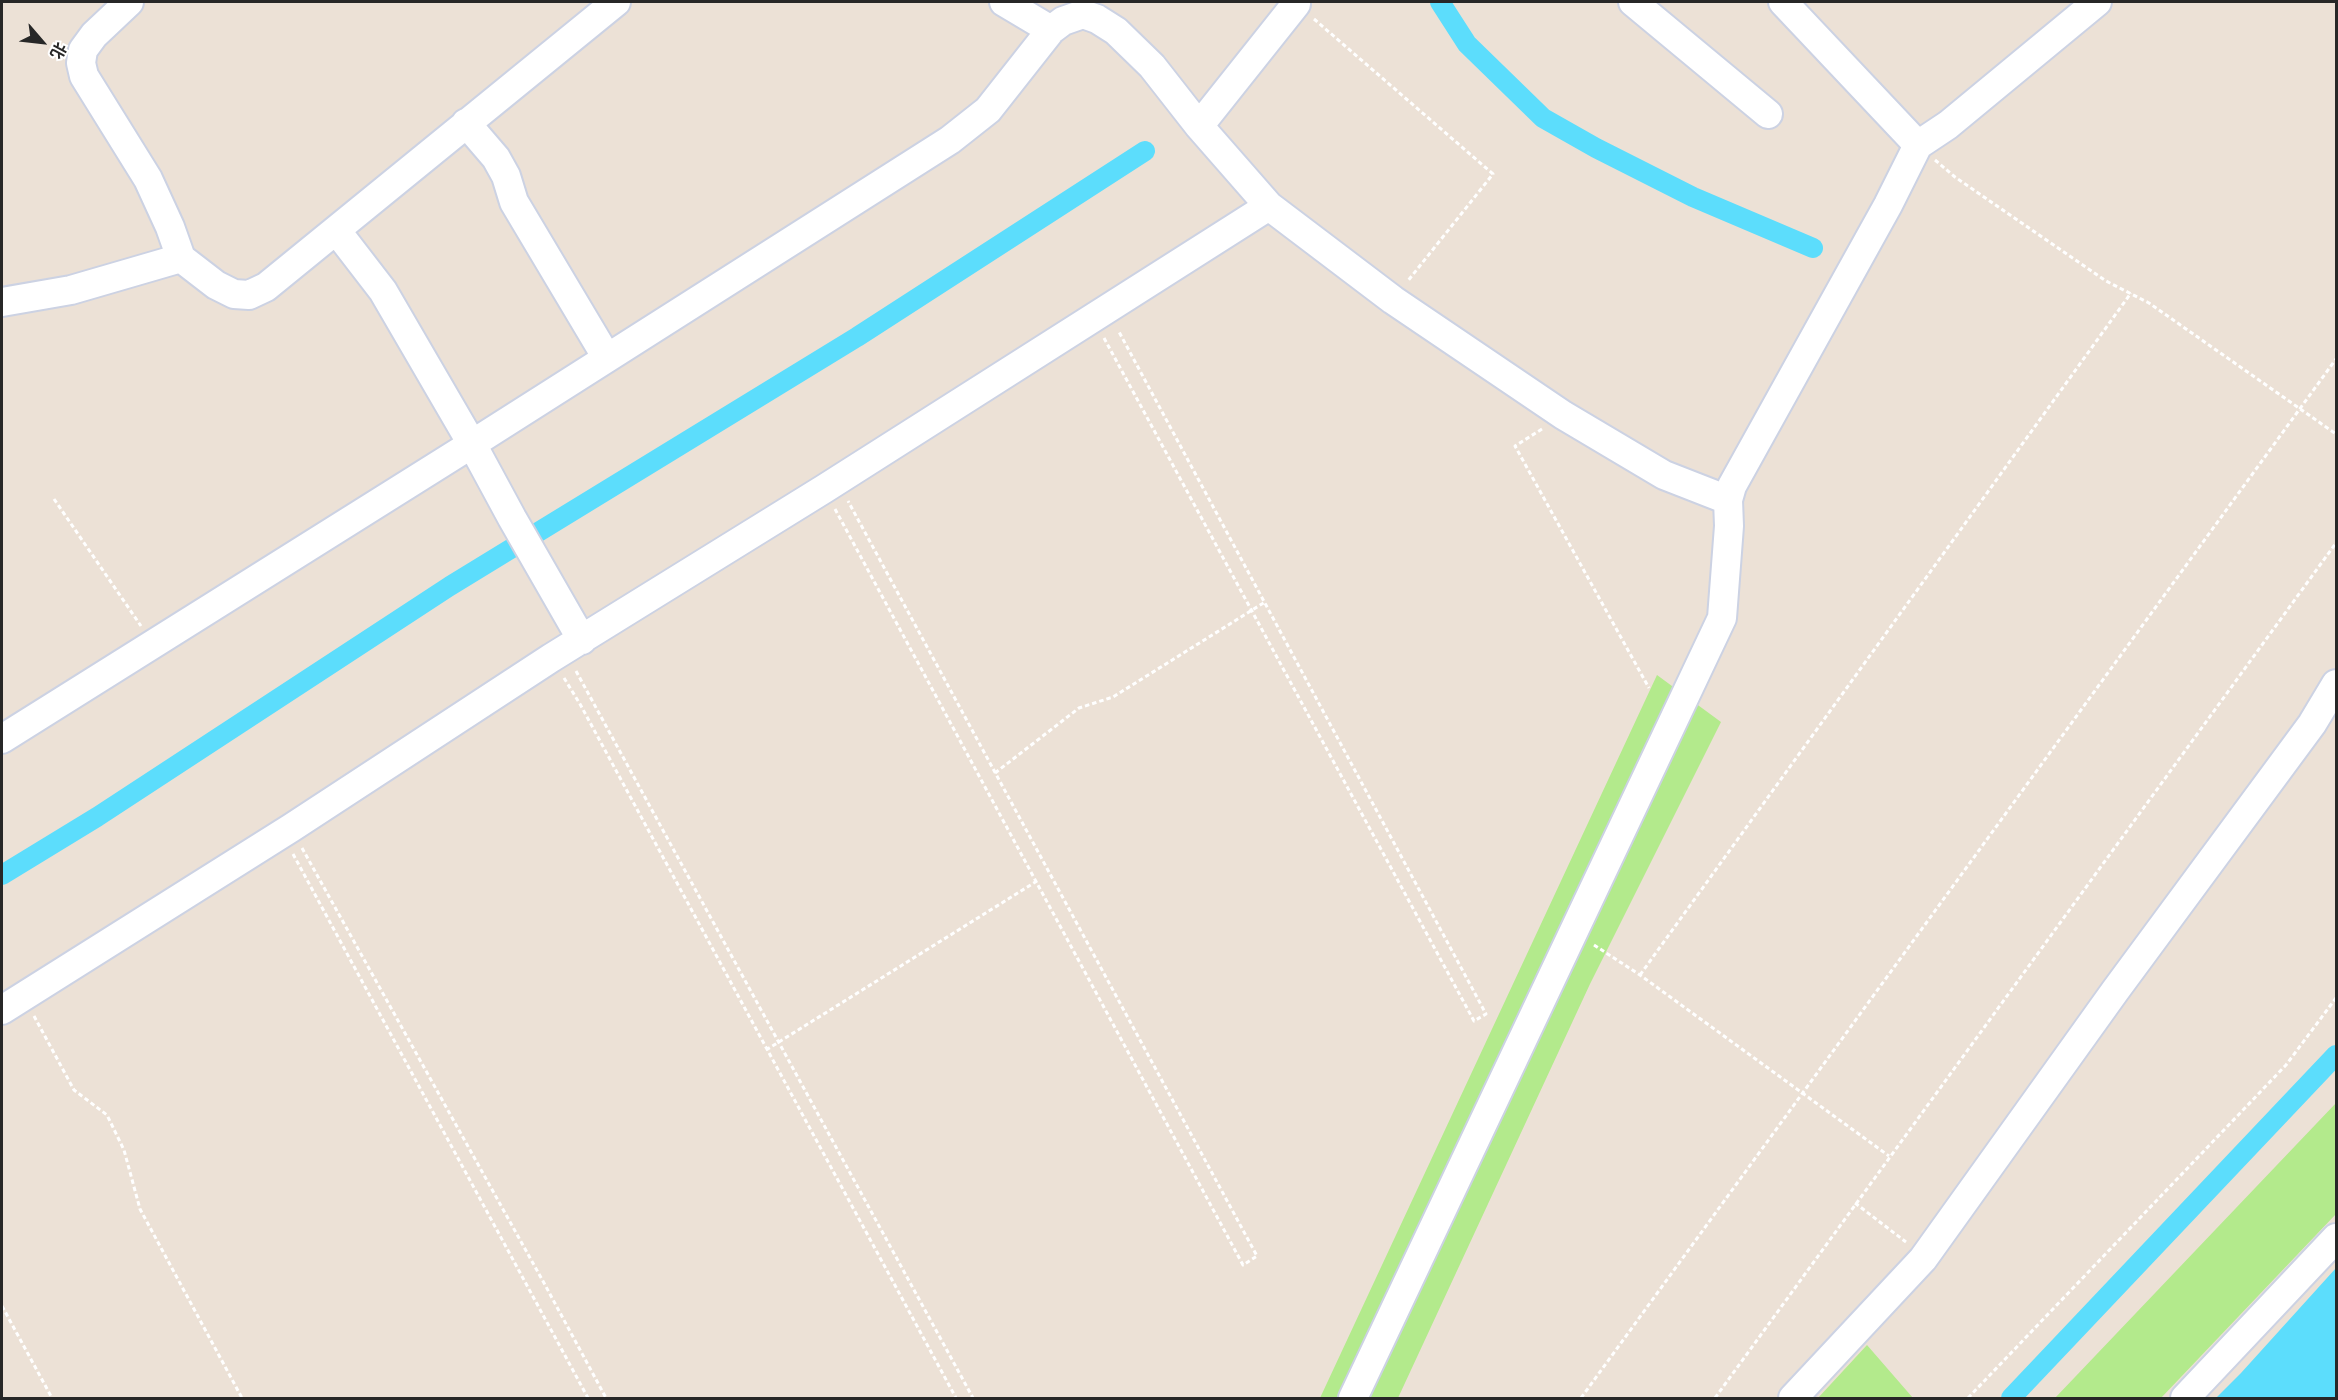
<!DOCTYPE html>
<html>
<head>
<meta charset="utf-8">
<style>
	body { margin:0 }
	#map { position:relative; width:2338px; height:1400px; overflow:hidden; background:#ece1d6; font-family:"Fira Sans","Noto Sans SC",sans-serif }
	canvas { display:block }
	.frame { position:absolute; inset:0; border:3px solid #272727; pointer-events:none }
	.north { position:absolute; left:12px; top:12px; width:60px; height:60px; -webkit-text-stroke:4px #fff; paint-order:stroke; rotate:118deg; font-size:16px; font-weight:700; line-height:24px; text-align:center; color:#272727 }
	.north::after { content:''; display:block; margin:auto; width:21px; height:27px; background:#272727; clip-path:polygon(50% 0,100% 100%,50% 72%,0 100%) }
</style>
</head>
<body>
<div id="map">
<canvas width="2338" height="1400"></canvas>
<div class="frame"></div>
<div class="north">北</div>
</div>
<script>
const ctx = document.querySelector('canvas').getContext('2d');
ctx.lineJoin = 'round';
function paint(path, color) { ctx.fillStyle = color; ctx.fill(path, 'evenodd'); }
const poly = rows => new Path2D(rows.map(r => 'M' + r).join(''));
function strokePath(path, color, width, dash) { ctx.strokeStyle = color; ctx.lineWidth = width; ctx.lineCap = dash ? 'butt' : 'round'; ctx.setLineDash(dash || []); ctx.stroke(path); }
paint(poly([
	[1657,675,1721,722,1590,984,1398,1398,1320,1398],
	[2336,1103,2336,1214,2161,1398,2055,1398],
	[1867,1345,1913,1398,1818,1398]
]), '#b3ea8c');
paint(poly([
	[2336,1268,2336,1398,2216,1398,2241,1373]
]), '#5cddfc');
strokePath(poly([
	[1440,2,1467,44,1543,118,1596,148,1693,197,1813,248],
	[2,875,97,817,450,586,857,337,1145,151],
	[2011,1398,2336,1055]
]), '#5cddfc', 20);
const minor = poly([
	[129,2,94,35,83,50,81,63,84,76,148,179,170,227,181,258,216,285,234,294,249,295,266,287,616,2],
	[1004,2,1051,30],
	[1633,2,1768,114],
	[1783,2,1918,145],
	[466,123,496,158,506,176,514,202,607,358],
	[1199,126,1296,4,1293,2],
	[336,230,383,291,472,444,512,518,582,640],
	[2,302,71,290,181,258],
	[2,739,472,444,950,140,988,110,1051,30,1063,21,1083,14,1097,19,1116,31,1152,66,1199,126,1269,206,1393,300,1563,415,1664,475,1728,500],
	[2,1010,291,828,551,658,824,489,1269,206],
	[1353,1398,1722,618,1729,526,1728,500,1732,486,1888,205,1918,145,1948,125,2097,2],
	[1793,1398,1923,1259,2115,991,2312,724,2336,684],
	[2185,1398,2336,1238]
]);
strokePath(minor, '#ccd2e3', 32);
strokePath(poly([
	[1314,19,1493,174,1407,282],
	[1935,160,1955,177,2106,281,2149,303,2336,434],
	[1104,338,1474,1021,1486,1014,1118,330],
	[1542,429,1515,446,1649,688],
	[54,499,141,626],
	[835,509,1243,1265,1257,1256,848,501],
	[576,671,973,1398],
	[564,678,580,704,956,1398],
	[995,773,1079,708,1113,697,1265,602],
	[302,848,544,1283,606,1398],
	[293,854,588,1398],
	[1594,945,1640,975,1889,1156],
	[1640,975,2131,293],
	[34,1016,74,1090,107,1115,124,1150,140,1209,242,1398],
	[766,1050,1037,881],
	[1855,1203,1906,1242],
	[2,1306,52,1398],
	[1581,1398,2336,359],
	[1715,1398,2336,543],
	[1968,1398,2286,1065,2336,998]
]), '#fff', 3, [4.5, 3]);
strokePath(minor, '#fff', 28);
</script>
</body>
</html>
